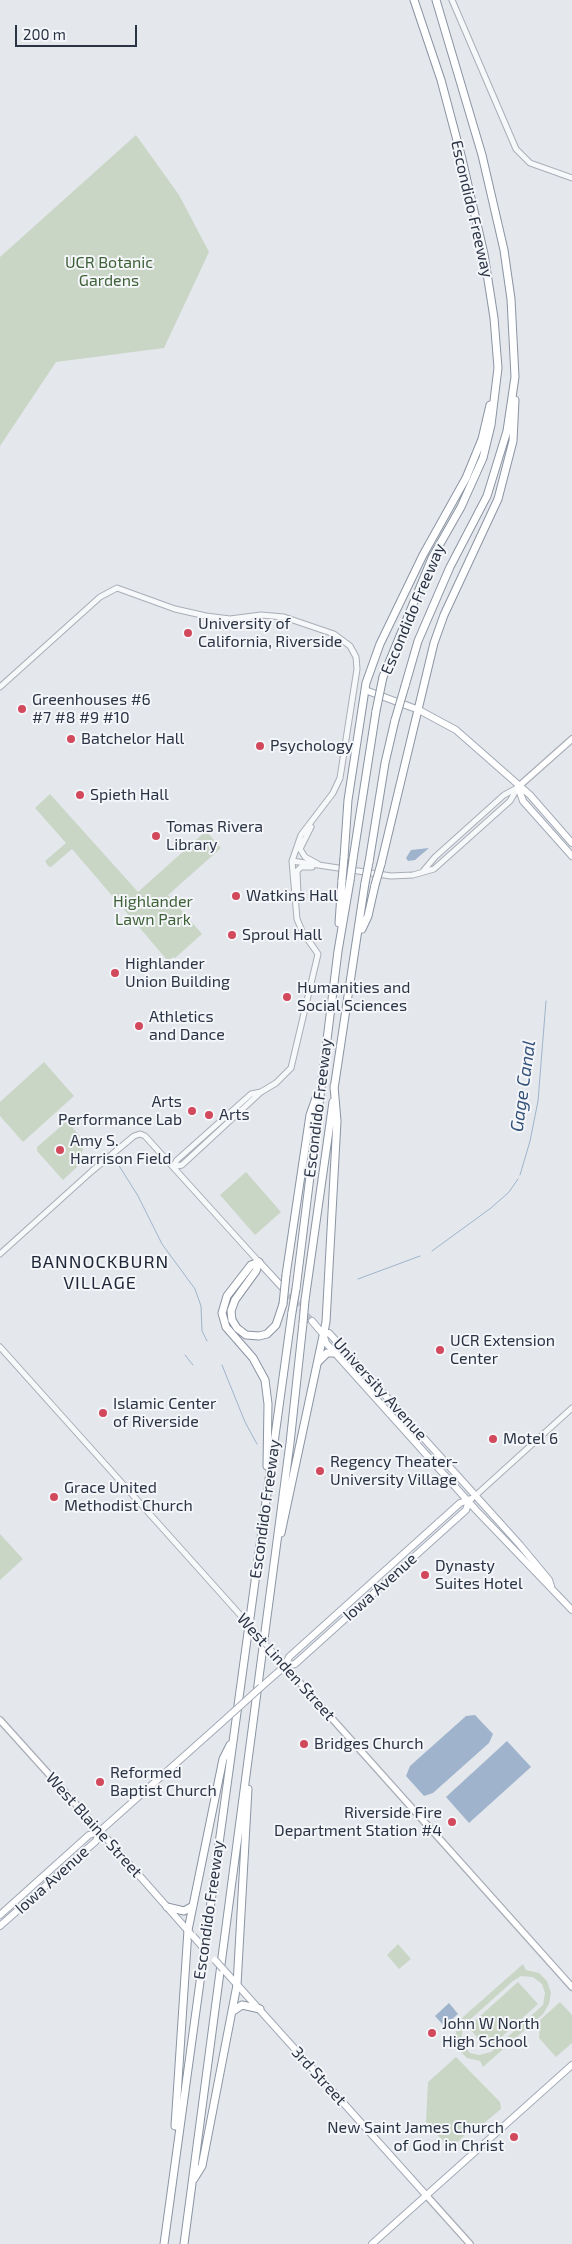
<!DOCTYPE html>
<html>
<head>
<meta charset="utf-8">
<style>
	body { margin:0 }
	#map { position:relative; width:572px; height:2244px; overflow:hidden; background:#e4e7ec; font-family:"Exo 2",sans-serif }
	canvas { display:block }
	.scale { position:absolute; left:15px; top:25px; width:122px; height:22px; box-sizing:border-box; border:2px solid #2b3445; border-top:0; padding-left:6px; font-size:15px; line-height:18px; white-space:nowrap; color:#2b3445; -webkit-text-stroke:4px #f4f6f9; paint-order:stroke }
</style>
</head>
<body>
<div id="map">
<canvas width="572" height="2244"></canvas>
<div class="scale">200 m</div>
</div>
<script>
const ctx = document.querySelector('canvas').getContext('2d');
ctx.lineJoin = 'round';
function paint(path, color) { ctx.fillStyle = color; ctx.fill(path, 'evenodd'); }
const poly = rows => new Path2D(rows.map(r => 'M' + r).join(''));
function strokePath(path, color, width, dash) { ctx.strokeStyle = color; ctx.lineWidth = width; ctx.lineCap = dash ? 'butt' : 'round'; ctx.setLineDash(dash || []); ctx.stroke(path); }
function label(font, color, halo, rows, align = 'center') {
  ctx.font = font + ' "Exo 2",sans-serif'; ctx.lineWidth = 4; ctx.setLineDash([]); ctx.textBaseline = 'middle'; ctx.strokeStyle = halo; ctx.fillStyle = color; for (const [text, x, y, turn = 0] of rows) {
    ctx.save(); ctx.translate(x, y); ctx.rotate((+turn || 0) * Math.PI / 180); ctx.textAlign = isNaN(turn) ? turn : align; if (halo) ctx.strokeText(text, 0, 0); ctx.fillText(text, 0, 0); ctx.restore();
  }
}
paint(poly([
	[136,135,179,195,209,252,164,348,56,362,0,446,0,257],
	[50,794,138,892,206,831,221,848,168,895,202,934,175,958,173,957,168,961,72,849,51,867,48,866,45,861,66,843,35,808],
	[44,1062,74,1096,23,1142,0,1116,0,1102],
	[67,1121,79,1135,83,1149,77,1167,63,1180,37,1151,37,1147],
	[246,1172,281,1212,255,1235,220,1195],
	[0,1534,23,1559,0,1580],
	[398,1944,411,1959,399,1969,387,1955],
	[523,1964,526,1970,539,1973,547,1981,551,1993,549,2004,543,2014,483,2067,480,2061,467,2058,459,2050,455,2038,457,2027,463,2017],
	[521,1976,533,1977,542,1984,545,1993,543,2005,491,2052,479,2055,470,2053,461,2041,463,2026,513,1981],
	[518,1982,538,2004,488,2049,468,2027],
	[560,2002,572,2015,572,2043,556,2057,539,2038,540,2020],
	[456,2057,500,2102,501,2109,478,2128,469,2131,450,2149,426,2122,428,2082]
]), '#c9d6c5');
paint(poly([
	[429,848,415,860,408,861,406,858,411,850],
	[475,1715,493,1734,489,1743,433,1793,424,1796,406,1776,410,1766,466,1716],
	[507,1741,531,1767,469,1823,446,1797],
	[449,2003,458,2014,444,2026,435,2016]
]), '#9fb4cc');
strokePath(poly([
	[118,1164,138,1196,162,1244,195,1289,201,1306,202,1331,207,1341],
	[520,1175,530,1141,538,1101,546,1001],
	[432,1251,491,1208,509,1192,518,1179],
	[358,1279,420,1256],
	[185,1355,193,1365],
	[222,1365,245,1422,257,1444]
]), '#9fb4cc', 1);
strokePath(poly([
	[283,1288,312,1321]
]), '#bfc3cb', 6, [6, 3]);
const tertiary = poly([
	[452,0,516,149,530,163,572,178],
	[0,687,100,597,117,588,175,609,206,616,230,619,261,615,284,617,334,634,350,646,356,657,357,669,340,778,333,793,301,835,292,861,297,919,302,931,318,954,291,1068,276,1083,261,1092,182,1165,173,1167],
	[311,827,300,849,305,857,318,864],
	[292,861,391,876,413,875,434,869,510,801,518,787],
	[424,870,435,857,504,795,517,788],
	[294,896,298,894,297,871,301,867,312,867],
	[173,1167,177,1160,251,1094,261,1092],
	[0,1254,92,1171,134,1136,140,1134,145,1136,259,1262],
	[0,1347,234,1608],
	[475,1496,572,1408]
]);
const secondary = poly([
	[518,787,572,739],
	[285,1666,572,1987],
	[0,1720,100,1831],
	[426,2195,470,2244]
]);
const primary = poly([
	[365,690,419,710,456,730,530,795,572,843],
	[518,787,523,801,572,856],
	[259,1262,282,1287],
	[312,1321,323,1334,326,1343,476,1510,572,1610],
	[323,1334,329,1333,520,1545,549,1580,551,1586],
	[285,1666,295,1664,466,1510,469,1501],
	[261,1687,285,1666,289,1657,460,1503,471,1499],
	[100,1831,190,1933],
	[0,1915,89,1835,100,1831],
	[0,1926,96,1841,100,1831,219,1725],
	[223,1969,426,2195],
	[372,2244,572,2065]
]);
const motorway = poly([
	[383,677,432,558,461,507,483,458,491,425,498,368,494,318,484,254,462,159,441,80,414,0],
	[405,686,418,641,450,567,487,496,507,431,515,377,511,299,504,250,482,155,436,0],
	[344,858,348,800,366,683,380,644,423,555,466,478,482,439,490,405],
	[353,859,376,711],
	[369,862,385,763,395,720],
	[381,864,434,643,444,615,498,499,513,441,515,400],
	[339,923,342,880],
	[362,929,368,916,375,885],
	[334,1089,365,883],
	[259,1262,251,1265,227,1296,222,1313,226,1327,253,1358,265,1380,268,1404,267,1466],
	[259,1262,256,1271,235,1300,231,1311,232,1320,237,1328,246,1335,259,1336,267,1334,276,1325,283,1304],
	[286,1275,310,1115,316,1098],
	[296,1289,338,951,350,881],
	[305,1300,333,1102],
	[318,1362,327,1353,335,1353],
	[281,1533,326,1322,337,1121,334,1086],
	[167,1907,184,1911,193,1906],
	[233,2011,242,2005,260,2009],
	[175,2126,188,1930,223,1759,230,1745],
	[194,2179,202,2166,237,1985,248,1789],
	[164,2244,292,1312],
	[184,2244,290,1443,303,1323]
]);
strokePath(tertiary, '#a9aeb7', 7);
strokePath(secondary, '#a9aeb7', 8);
strokePath(primary, '#a3abb8', 8);
strokePath(motorway, '#8b94a3', 9);
strokePath(tertiary, '#f7f8fa', 5);
strokePath(secondary, '#fff', 5.5);
strokePath(primary, '#fff', 6);
strokePath(motorway, '#fff', 7);
const tertiaryBridge = poly([
	[234,1608,278,1658]
]);
const primaryBridge = poly([
	[219,1725,261,1687],
	[193,1936,207,1952],
	[215,1960,223,1969]
]);
const motorwayBridge = poly([
	[376,711,383,677],
	[395,720,405,686],
	[342,880,344,858],
	[350,881,353,859],
	[365,883,369,862],
	[375,885,381,864],
	[283,1304,286,1275],
	[292,1312,296,1289],
	[303,1323,305,1300]
]);
strokePath(tertiaryBridge, '#a9aeb7', 7, []);
strokePath(primaryBridge, '#a3abb8', 8, []);
strokePath(motorwayBridge, '#8b94a3', 9, []);
strokePath(tertiaryBridge, '#f7f8fa', 5);
strokePath(primaryBridge, '#fff', 6);
strokePath(motorwayBridge, '#fff', 7);
for (const [x, y, r, color] of [
	[188,633,5,"#d1495b"],
	[22,709,5,"#d1495b"],
	[71,739,5,"#d1495b"],
	[260,746,5,"#d1495b"],
	[80,795,5,"#d1495b"],
	[156,836,5,"#d1495b"],
	[236,896,5,"#d1495b"],
	[232,935,5,"#d1495b"],
	[115,973,5,"#d1495b"],
	[287,997,5,"#d1495b"],
	[139,1026,5,"#d1495b"],
	[192,1111,5,"#d1495b"],
	[209,1115,5,"#d1495b"],
	[60,1150,5,"#d1495b"],
	[440,1350,5,"#d1495b"],
	[103,1413,5,"#d1495b"],
	[493,1439,5,"#d1495b"],
	[320,1471,5,"#d1495b"],
	[54,1497,5,"#d1495b"],
	[425,1575,5,"#d1495b"],
	[304,1744,5,"#d1495b"],
	[100,1782,5,"#d1495b"],
	[452,1822,5,"#d1495b"],
	[432,2033,5,"#d1495b"],
	[514,2137,5,"#d1495b"]
]) { const dot = new Path2D(); dot.arc(x, y, r, 0, 2 * Math.PI); ctx.fillStyle = color; ctx.fill(dot); strokePath(dot, '#f4f6f9', 2); }
label('16px', '#2b3445', '#f4f6f9', [
	["Escondido Freeway",472,209,77],
	["Escondido Freeway",413,609,-67],
	["Escondido Freeway",318,1108,-83],
	["University Avenue",380,1389,48],
	["Escondido Freeway",265,1509,-82],
	["Iowa Avenue",380,1587,-42],
	["West Linden Street",286,1667,48],
	["West Blaine Street",94,1825,48],
	["Iowa Avenue",52,1880,-42],
	["Escondido Freeway",209,1910,-82],
	["3rd Street",319,2076,48]
]);
label('16px', '#3f6138', '#f4f6f9', [
	["UCR Botanic",109,263],
	["Gardens",109,281],
	["Highlander",153,902],
	["Lawn Park",153,920]
]);
label('16px', '#2b3445', '#f4f6f9', [
	["University of",198,624],
	["California, Riverside",198,642],
	["Greenhouses #6",32,700],
	["#7 #8 #9 #10",32,718],
	["Batchelor Hall",81,739],
	["Psychology",270,746],
	["Spieth Hall",90,795],
	["Tomas Rivera",166,827],
	["Library",166,845],
	["Watkins Hall",246,896],
	["Sproul Hall",242,935],
	["Highlander",125,964],
	["Union Building",125,982],
	["Humanities and",297,988],
	["Social Sciences",297,1006],
	["Athletics",149,1017],
	["and Dance",149,1035],
	["Arts",182,1102,"right"],
	["Performance Lab",182,1120,"right"],
	["Arts",219,1115],
	["Amy S.",70,1141],
	["Harrison Field",70,1159],
	["UCR Extension",450,1341],
	["Center",450,1359],
	["Islamic Center",113,1404],
	["of Riverside",113,1422],
	["Motel 6",503,1439],
	["Regency Theater-",330,1462],
	["University Village",330,1480],
	["Grace United",64,1488],
	["Methodist Church",64,1506],
	["Dynasty",435,1566],
	["Suites Hotel",435,1584],
	["Bridges Church",314,1744],
	["Reformed",110,1773],
	["Baptist Church",110,1791],
	["Riverside Fire",442,1813,"right"],
	["Department Station #4",442,1831,"right"],
	["John W North",442,2024],
	["High School",442,2042],
	["New Saint James Church",504,2128,"right"],
	["of God in Christ",504,2146,"right"]
], 'left');
label('italic 18px', '#34527a', '#f4f6f9', [
	["Gage Canal",523,1086,-82]
]);
ctx.letterSpacing = '1px';
label('18px', '#1d2536', '#f4f6f9', [
	["BANNOCKBURN",100,1262],
	["VILLAGE",100,1283]
]);
ctx.letterSpacing = '0px';
</script>
</body>
</html>
